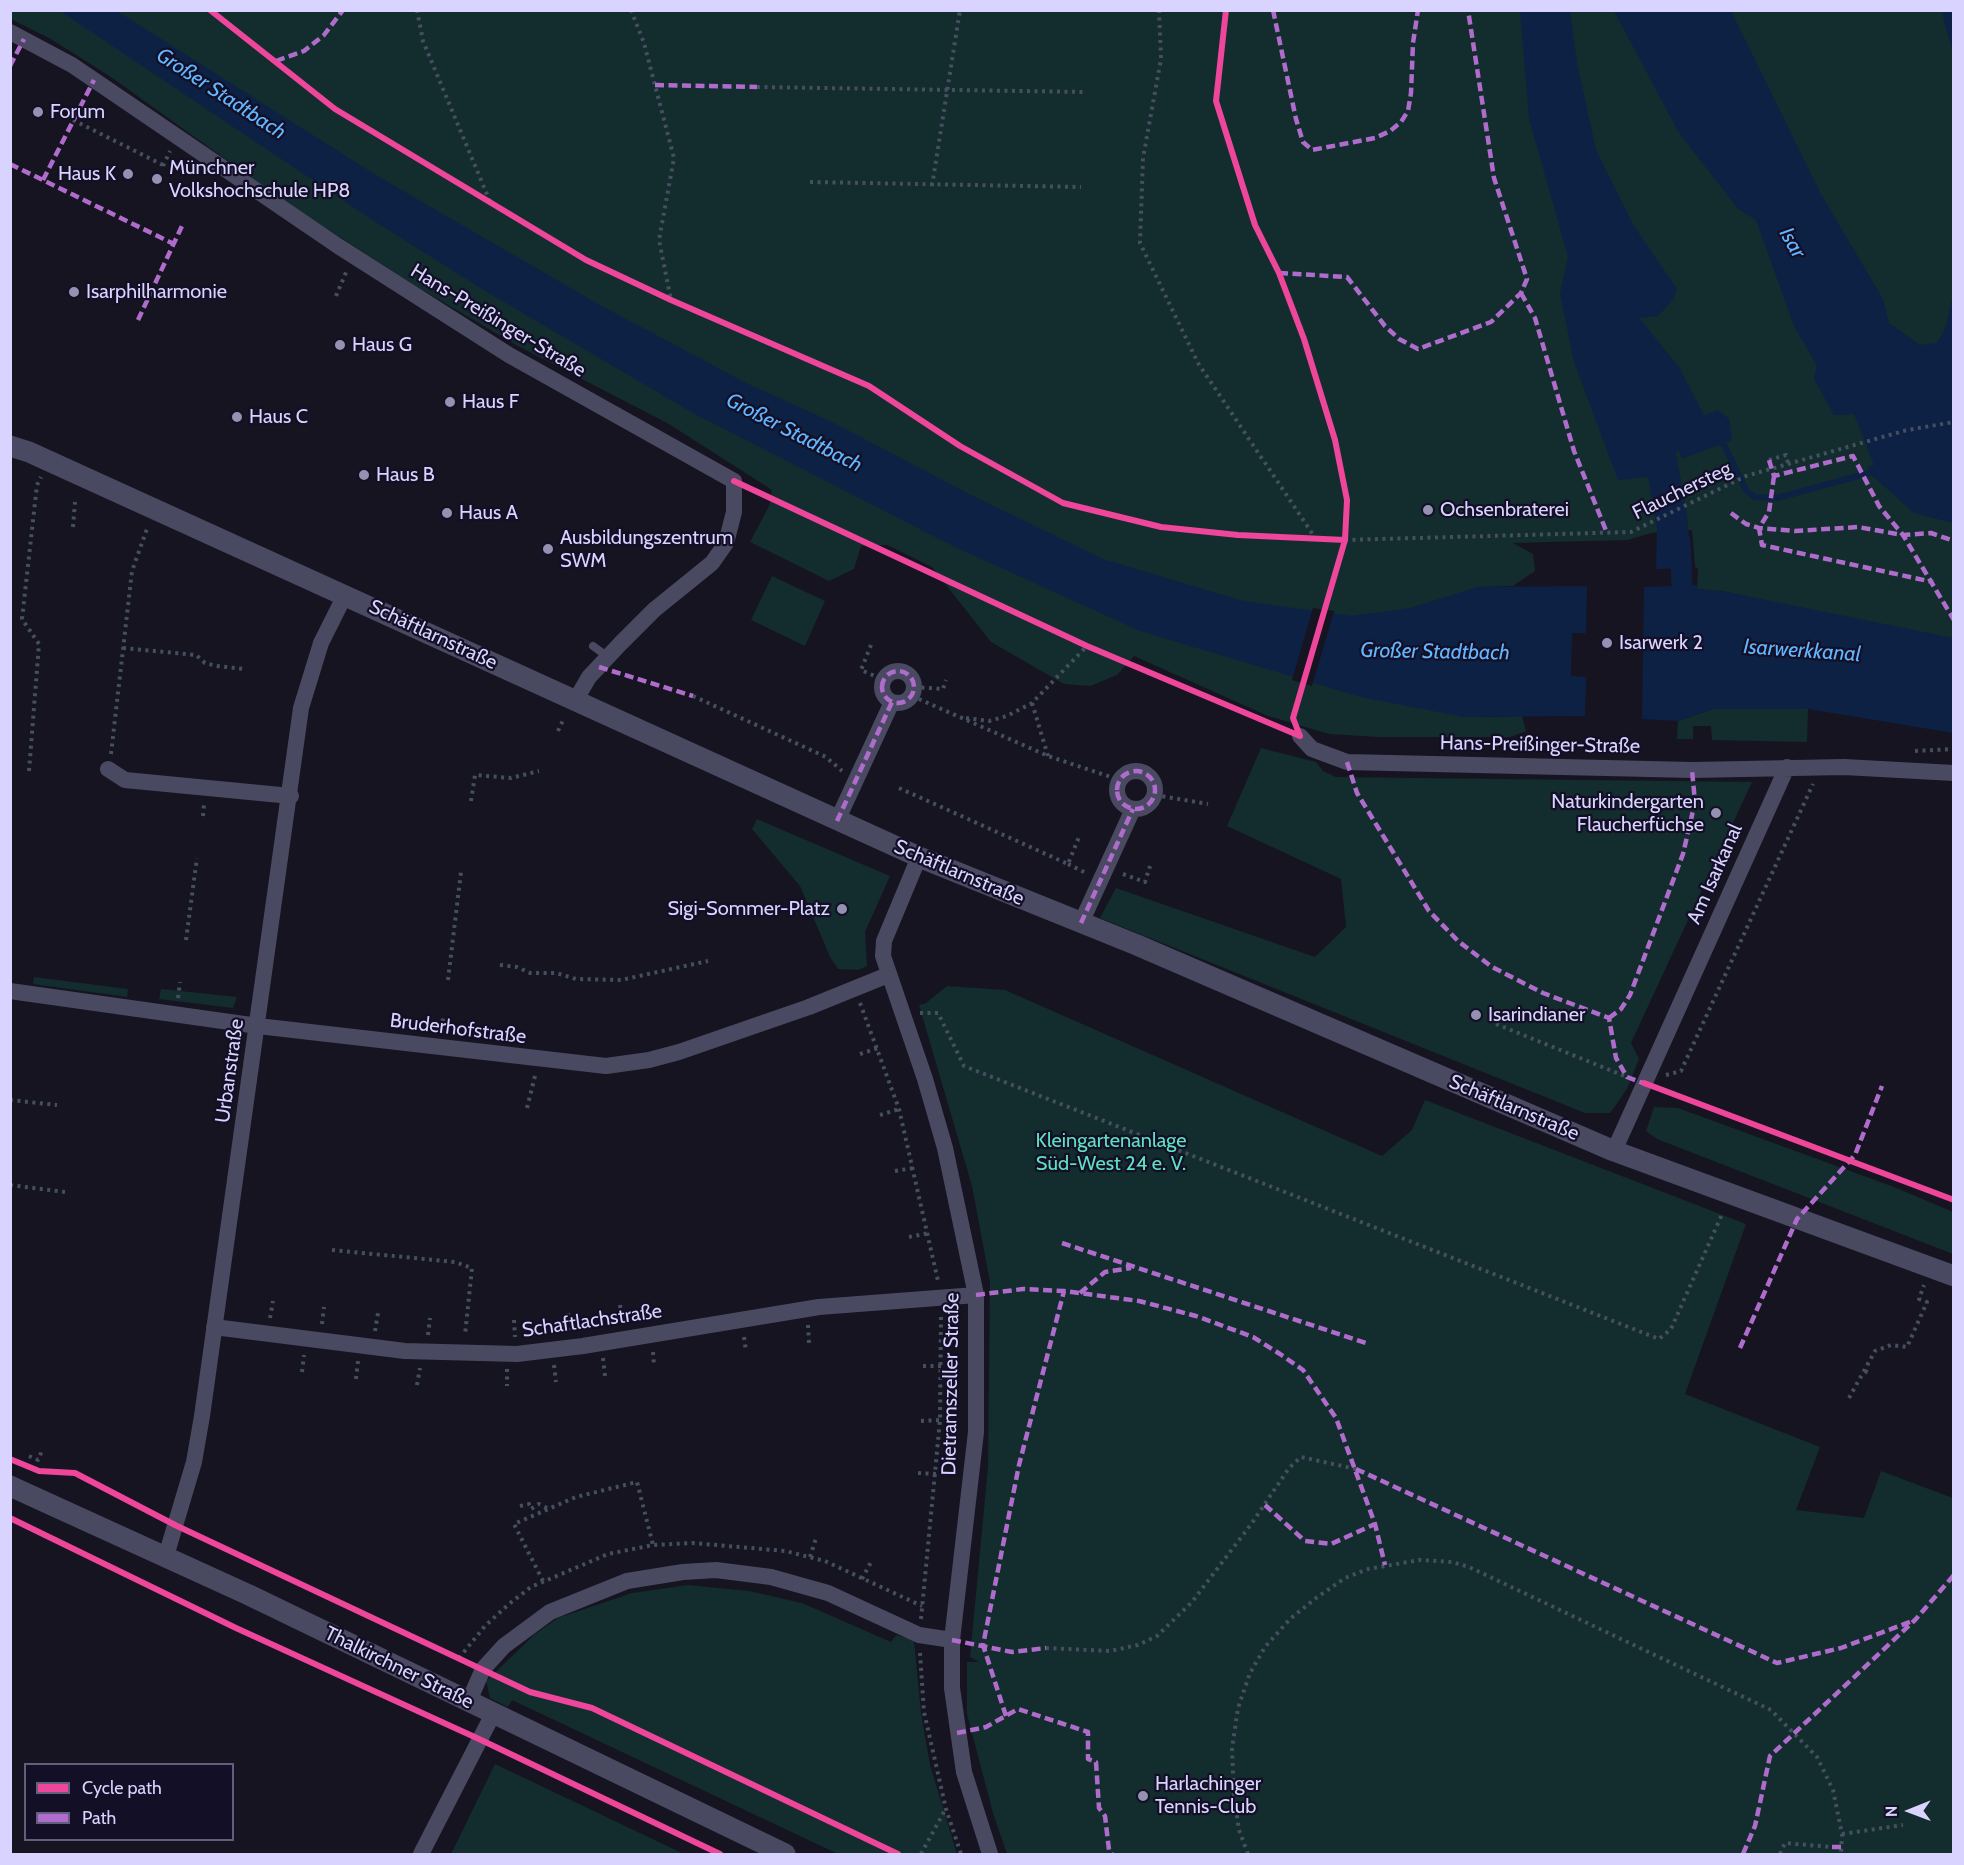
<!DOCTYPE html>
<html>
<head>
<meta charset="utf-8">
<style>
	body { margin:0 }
	#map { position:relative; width:1964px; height:1865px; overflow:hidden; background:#161421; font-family:Cabin,sans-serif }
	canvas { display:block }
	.frame { position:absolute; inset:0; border:12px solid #d9d4ff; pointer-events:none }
	.legend { position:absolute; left:24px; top:1763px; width:210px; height:78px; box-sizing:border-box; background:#130f26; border:2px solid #625e7d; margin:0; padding:8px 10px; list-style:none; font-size:18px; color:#d9d4ff }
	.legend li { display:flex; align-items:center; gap:12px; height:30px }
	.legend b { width:30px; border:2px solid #625e7d }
	.north { position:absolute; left:1880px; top:1781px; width:60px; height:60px; -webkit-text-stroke:4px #130f26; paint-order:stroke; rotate:269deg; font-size:16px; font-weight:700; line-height:24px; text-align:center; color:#d9d4ff }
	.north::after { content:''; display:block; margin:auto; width:21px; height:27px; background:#d9d4ff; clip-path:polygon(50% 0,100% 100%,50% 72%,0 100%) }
</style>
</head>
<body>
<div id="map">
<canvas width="1964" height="1865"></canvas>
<div class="frame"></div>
<ul class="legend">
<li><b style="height:8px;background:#ed469a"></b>Cycle path</li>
<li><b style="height:8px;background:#b06ccc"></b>Path</li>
</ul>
<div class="north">N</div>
</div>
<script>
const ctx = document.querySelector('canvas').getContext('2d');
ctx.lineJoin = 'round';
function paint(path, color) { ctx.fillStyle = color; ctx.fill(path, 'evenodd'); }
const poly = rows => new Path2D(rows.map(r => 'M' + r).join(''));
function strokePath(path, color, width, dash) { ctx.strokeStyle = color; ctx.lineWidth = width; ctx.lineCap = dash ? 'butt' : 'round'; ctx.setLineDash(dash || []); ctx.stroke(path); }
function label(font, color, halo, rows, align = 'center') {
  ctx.font = font + ' Cabin,sans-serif'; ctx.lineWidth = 4.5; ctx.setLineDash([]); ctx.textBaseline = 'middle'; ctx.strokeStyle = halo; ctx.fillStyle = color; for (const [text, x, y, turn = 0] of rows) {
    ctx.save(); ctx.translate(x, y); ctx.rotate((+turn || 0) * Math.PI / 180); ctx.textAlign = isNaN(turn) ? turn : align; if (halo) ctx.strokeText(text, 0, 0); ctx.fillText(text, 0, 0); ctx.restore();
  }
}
paint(poly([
	[10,11,1953,11,1953,733,1791,607,1727,592,1697,589,1698,569,1695,567,1692,530,1651,533,1628,540,1513,543,1533,554,1535,571,1513,586,1483,587,1482,717,1522,716,1526,731,1510,737,1378,737,1329,734,1268,716,1134,656,1117,675,1090,686,1064,684,991,642,932,567,887,545,861,546,854,569,829,581,750,542,769,506,772,490,669,424,516,345,414,285,281,199,111,77,49,38,11,19],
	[772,576,825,601,805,646,751,620],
	[1713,709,1808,709,1807,742,1712,740,1711,726,1693,726,1693,739,1677,739,1678,721],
	[1261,748,1316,762,1323,771,1336,777,1752,782,1631,1043,1639,1059,1627,1089,1610,1113,1585,1113,1100,918,1116,888,1315,957,1346,927,1341,879,1227,826],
	[757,819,890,876,865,932,867,966,858,970,838,969,830,957,800,886,752,829],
	[34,977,128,989,127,997,33,984],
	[947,986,1005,990,1382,1156,1412,1130,1425,1100,1746,1224,1685,1394,1820,1447,1796,1510,1864,1518,1881,1471,1953,1498,1953,1854,1007,1854,993,1813,967,1714,967,1662,979,1662,970,1657,988,1467,990,1282,972,1186,919,1005,926,1003],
	[161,989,237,997,233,1008,159,999],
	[1654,1107,1678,1108,1894,1187,1953,1212,1953,1254,1657,1139,1646,1131],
	[688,1585,749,1591,802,1603,891,1642,896,1635,914,1640,921,1713,930,1765,957,1854,838,1854,512,1700,508,1707,490,1698,486,1681,535,1634,558,1618,632,1593],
	[495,1764,684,1854,451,1854]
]), '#132c2d');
paint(poly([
	[60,11,117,11,379,177,600,305,748,384,830,421,969,494,1103,559,1243,601,1351,616,1410,608,1478,587,1587,586,1586,633,1572,633,1571,676,1586,677,1585,716,1464,717,1361,697,1140,631,953,546,693,413,482,289,371,219],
	[1520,11,1570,11,1577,63,1596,150,1634,226,1677,289,1673,300,1658,316,1639,318,1679,367,1704,415,1718,410,1729,419,1732,440,1682,459,1679,451,1676,451,1687,516,1692,568,1656,569,1657,529,1648,477,1618,480,1574,362,1560,294,1568,257,1529,118],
	[1614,11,1731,11,1821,194,1883,299,1889,323,1920,345,1937,343,1946,327,1953,294,1953,523,1914,513,1869,473,1868,467,1874,465,1854,414,1834,415,1814,379,1817,366,1794,326,1756,220,1738,209,1679,133],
	[1942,11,1953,11,1953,52,1946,29],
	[1697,585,1697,589,1727,592,1953,638,1953,733,1808,709,1713,709,1678,721,1642,719,1644,587]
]), '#0d2144');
paint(poly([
	[1313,608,1334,611,1312,686,1292,680]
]), '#161421');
strokePath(poly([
	[1719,441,1724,445,1746,490,1754,497,1777,498,1869,473]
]), '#0d2144', 6);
strokePath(poly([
	[1680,541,1682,586,1692,613]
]), '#0d2144', 21);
strokePath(poly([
	[417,10,423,41,491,204],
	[631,10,644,43,674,158,659,240,671,300],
	[1159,10,1161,59,1143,158,1140,243,1198,363,1316,539],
	[757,87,1087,92],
	[73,120,163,165],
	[163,166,170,151],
	[810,182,1081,187],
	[932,186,960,10],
	[336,296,347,270],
	[1769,460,1786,455,1788,463],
	[73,527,75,502],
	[1345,540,1631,532,1746,476,1907,430,1954,422],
	[871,645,861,670,884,680],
	[123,648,196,655,205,663,217,666,244,669],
	[914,687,943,689,946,680],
	[693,696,826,757,842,771],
	[912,696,1048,756,1120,780],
	[1032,703,1048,756],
	[966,718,989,721,1007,716,1032,703,1087,646],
	[558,731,564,718],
	[1915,751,1954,749],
	[111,754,132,571,148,526],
	[29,771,39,644,22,619,37,485,41,477],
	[899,788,1068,864,1079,837],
	[1155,795,1208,804],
	[471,801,475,775,511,778,539,771],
	[203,816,204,804],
	[1068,864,1086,873],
	[1123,874,1145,882,1150,866],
	[186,940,197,858],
	[500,965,517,967,530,973,556,973,576,979,621,980,708,961],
	[448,980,461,872],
	[178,998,180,982],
	[860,1003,899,1109,938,1281],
	[920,1013,938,1013,964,1066,1659,1339,1671,1329,1723,1212],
	[1496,1024,1627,1077],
	[442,1029,443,1018],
	[860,1054,878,1048],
	[1666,1075,1681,1071,1813,784],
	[10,1100,57,1105],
	[527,1108,535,1076],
	[880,1115,899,1109],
	[895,1171,914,1168],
	[10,1185,65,1192],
	[909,1237,929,1233],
	[332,1250,455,1262,472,1268,465,1335],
	[620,1305,622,1322],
	[568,1313,569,1330],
	[270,1318,273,1301],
	[514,1320,515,1337],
	[322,1324,324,1307],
	[808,1325,809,1343],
	[375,1331,378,1313],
	[428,1335,430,1318],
	[744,1337,746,1351],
	[653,1352,654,1366],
	[603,1358,605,1376],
	[554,1365,556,1382],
	[923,1366,941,1366],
	[507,1369,507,1386],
	[1865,1371,1871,1374],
	[302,1372,304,1355],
	[356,1379,358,1361],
	[417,1385,420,1368],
	[1849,1398,1875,1351,1891,1345,1907,1347,1927,1302,1919,1299,1924,1285],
	[921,1421,940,1420],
	[29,1456,38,1460,42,1451],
	[918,1473,936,1474],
	[520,1506,529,1504,531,1509,539,1504,547,1508],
	[810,1557,816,1538],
	[862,1579,872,1560],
	[543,1581,514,1524,576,1497,637,1482,653,1545],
	[921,1619,940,1420,941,1315],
	[1046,1648,1110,1651,1138,1645,1157,1636,1192,1602,1252,1523,1289,1468,1301,1457,1356,1469],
	[920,1653,924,1712,946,1809,961,1854],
	[459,1658,485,1626,509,1604,531,1587,608,1554,653,1545,693,1543,785,1551,825,1561,922,1606],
	[1842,1834,1903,1825],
	[921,1854,945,1810],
	[1248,1854,1239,1830,1234,1796,1232,1749,1238,1708,1250,1673,1265,1647,1290,1619,1316,1598,1345,1578,1368,1569,1420,1560,1452,1562,1469,1567,1771,1710,1817,1757,1833,1790,1842,1834,1841,1854],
	[1780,1854,1785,1843,1832,1847]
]), '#44505f', 4, [3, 4.5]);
strokePath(poly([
	[593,646,608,657]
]), '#4a4962', 8);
strokePath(poly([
	[10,32,72,65,338,246,509,355,734,481,734,512,726,543,712,563,654,610,621,643,589,677,575,701],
	'882 687a16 16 0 1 1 32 0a16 16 0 1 1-32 0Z',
	[1300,736,1312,749,1347,762,1692,770,1844,767,1954,773],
	[108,769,125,780,291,796],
	'1117 790a19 19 0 1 1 38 0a19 19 0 1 1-38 0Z',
	[837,821,892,702],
	[919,857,884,941,883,956,925,1079,945,1148,976,1295,976,1432,952,1640,952,1688,964,1772,990,1854],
	[1081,923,1133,809],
	[10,991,258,1026,606,1066,649,1060,679,1052,809,1007,888,975],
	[1614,1151,1787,767],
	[214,1327,405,1351,517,1354,583,1346,819,1307,976,1295],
	[166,1556,194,1462,202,1416,301,708,321,643,345,595],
	[469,1701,483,1669,504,1646,550,1612,627,1581,683,1572,716,1570,771,1577,828,1593,919,1635,952,1640],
	[421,1854,493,1714]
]), '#4a4962', 16);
strokePath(poly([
	[10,446,29,452,919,857,1137,945,1614,1151,1954,1276],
	[10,1486,249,1595,785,1854]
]), '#4a4962', 21);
strokePath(poly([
	[1273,10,1296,119,1303,142,1312,150,1375,138,1390,131,1401,122,1408,111,1411,93,1413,43,1418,10],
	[276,61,304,51,324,35,343,10],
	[10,66,24,39],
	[655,85,757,87],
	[10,164,174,244],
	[43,180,94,80],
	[1279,273,1347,277,1385,326,1399,339,1418,349,1491,322,1521,293,1527,279,1494,178,1468,10],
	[1521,293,1535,318,1574,451,1607,533],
	[138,320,182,226],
	[1769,460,1774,476,1853,456,1879,506,1903,535,1954,620],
	[1774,476,1769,512,1759,528,1762,545,1933,582],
	[1731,513,1746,524,1759,528,1795,531,1858,527,1903,535,1931,533,1954,541],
	[599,667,693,696],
	'882 687a16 16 0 1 1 32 0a16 16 0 1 1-32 0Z',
	[1347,762,1357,793,1429,911,1458,941,1492,967,1543,993,1609,1018,1616,1058,1627,1077,1648,1085],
	'1117 790a19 19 0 1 1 38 0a19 19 0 1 1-38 0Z',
	[837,821,892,702],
	[1081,923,1133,809],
	[1609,1018,1621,1009,1630,995,1683,854,1695,802,1692,770],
	[1062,1243,1369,1344],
	[1080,1293,1105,1272,1131,1268],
	[976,1295,1023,1289,1064,1291,1139,1301,1196,1316,1253,1337,1280,1354,1303,1370,1336,1418,1375,1524,1385,1565],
	[1740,1348,1797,1219,1855,1155,1882,1086],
	[1356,1469,1777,1663,1841,1648,1915,1620],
	[1265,1505,1305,1541,1331,1544,1375,1524],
	[952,1640,1012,1652,1046,1648],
	[1006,1716,983,1645,1019,1465,1064,1291],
	[957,1733,986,1727,1018,1709,1088,1732,1088,1759,1096,1762,1099,1808,1105,1816,1109,1850,1112,1854],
	[1832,1847,1842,1847],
	[1743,1854,1755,1826,1770,1756,1915,1620,1954,1575]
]), '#b06ccc', 4.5, [9, 4.5]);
strokePath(poly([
	[210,10,335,109,586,260,671,300,869,386,960,446,1063,503,1161,527,1238,535,1345,540],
	[1226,10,1216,101,1255,225,1279,273,1304,339,1335,440,1347,500,1345,540,1293,718,1300,736],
	[734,481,1087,646,1300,736],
	[1644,1083,1954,1200],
	[10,1459,39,1471,75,1473,175,1525,530,1692,592,1708,898,1854],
	[10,1518,236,1628,479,1739,720,1854]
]), '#ed469a', 6);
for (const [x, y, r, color] of [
	[38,112,6,"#9591b1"],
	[128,174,6,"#9591b1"],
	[157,179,6,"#9591b1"],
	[74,292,6,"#9591b1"],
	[340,345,6,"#9591b1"],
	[450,402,6,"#9591b1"],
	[237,417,6,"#9591b1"],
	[364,475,6,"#9591b1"],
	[1428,510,6,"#9591b1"],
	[447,513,6,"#9591b1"],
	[548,549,6,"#9591b1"],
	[1607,643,6,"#9591b1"],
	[1716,813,6,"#9591b1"],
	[842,909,6,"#9591b1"],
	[1476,1015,6,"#9591b1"],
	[1143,1796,6,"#9591b1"]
]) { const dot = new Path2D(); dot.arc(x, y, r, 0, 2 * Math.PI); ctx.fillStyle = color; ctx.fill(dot); strokePath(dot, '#130f26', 2); }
label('20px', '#d9d4ff', '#130f26', [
	["Forum",50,112],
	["Münchner",169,168],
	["Volkshochschule HP8",169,191],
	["Haus K",116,174,"right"],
	["Isarphilharmonie",86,292],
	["Haus G",352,345],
	["Haus F",462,402],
	["Haus C",249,417],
	["Haus B",376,475],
	["Ochsenbraterei",1440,510],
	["Haus A",459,513],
	["Ausbildungszentrum",560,538],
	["SWM",560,561],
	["Isarwerk 2",1619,643],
	["Naturkindergarten",1704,802,"right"],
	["Flaucherfüchse",1704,825,"right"],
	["Sigi-Sommer-Platz",830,909,"right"],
	["Isarindianer",1488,1015],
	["Harlachinger",1155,1784],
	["Tennis-Club",1155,1807]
], 'left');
label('20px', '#d9d4ff', '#130f26', [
	["Hans-Preißinger-Straße",498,321,31],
	["Flauchersteg",1682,491,-26],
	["Schäftlarnstraße",433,635,25],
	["Hans-Preißinger-Straße",1540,745,1],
	["Schäftlarnstraße",959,873,23],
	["Am Isarkanal",1715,874,-66],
	["Bruderhofstraße",458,1029,7],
	["Urbanstraße",230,1071,-82],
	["Schäftlarnstraße",1514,1108,23],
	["Schaftlachstraße",592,1321,-8],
	["Dietramszeller Straße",951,1384,-89],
	["Thalkirchner Straße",399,1668,26]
]);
label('20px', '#5fe0c0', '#130f26', [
	["Kleingartenanlage",1111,1141],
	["Süd-West 24 e. V.",1111,1164]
]);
label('italic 21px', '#62b6ff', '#130f26', [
	["Großer Stadtbach",221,94,33],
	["Isar",1792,243,60],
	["Großer Stadtbach",794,433,27],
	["Isarwerkkanal",1802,651,4],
	["Großer Stadtbach",1435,652,1]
]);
</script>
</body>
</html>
